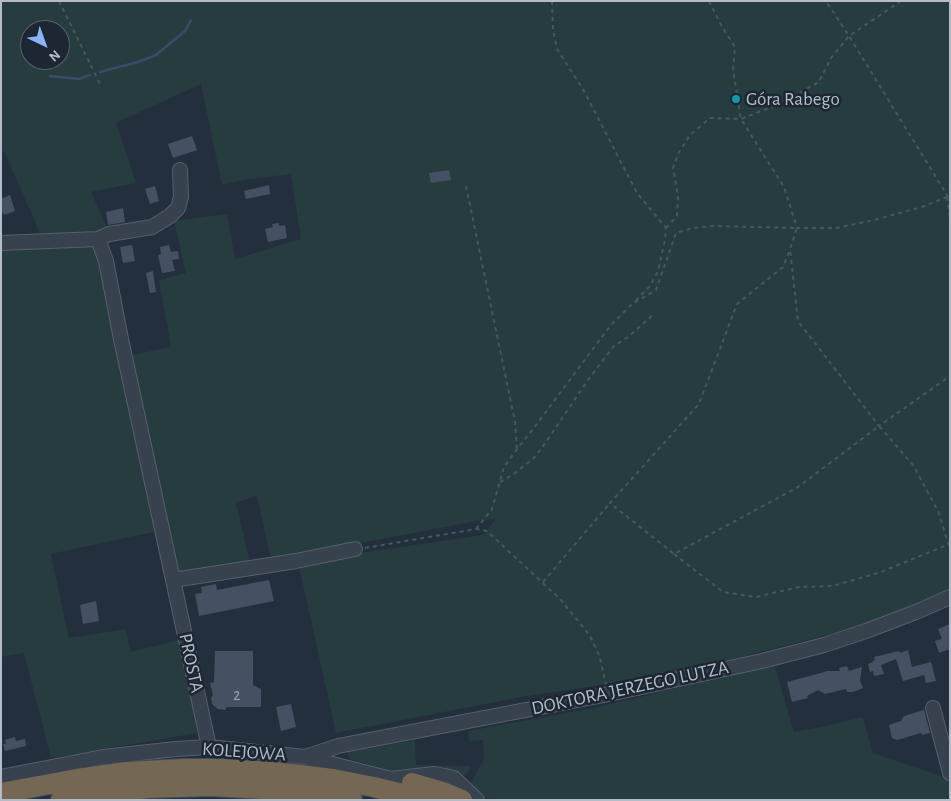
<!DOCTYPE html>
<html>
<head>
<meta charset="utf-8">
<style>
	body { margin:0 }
	#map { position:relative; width:951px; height:801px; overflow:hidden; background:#242f3e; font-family:"Alegreya Sans",sans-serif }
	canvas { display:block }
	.frame { position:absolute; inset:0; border:2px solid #b4bcc9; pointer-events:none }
	.north { position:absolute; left:20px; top:20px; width:50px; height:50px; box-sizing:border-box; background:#1d2633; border:1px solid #59626f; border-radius:50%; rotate:138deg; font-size:14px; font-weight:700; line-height:20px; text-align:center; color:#b4bcc9 }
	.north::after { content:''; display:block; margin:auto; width:18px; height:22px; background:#8ab4f8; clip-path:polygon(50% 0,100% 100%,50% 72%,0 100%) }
</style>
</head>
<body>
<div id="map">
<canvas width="951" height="801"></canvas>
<div class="frame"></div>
<div class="north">N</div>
</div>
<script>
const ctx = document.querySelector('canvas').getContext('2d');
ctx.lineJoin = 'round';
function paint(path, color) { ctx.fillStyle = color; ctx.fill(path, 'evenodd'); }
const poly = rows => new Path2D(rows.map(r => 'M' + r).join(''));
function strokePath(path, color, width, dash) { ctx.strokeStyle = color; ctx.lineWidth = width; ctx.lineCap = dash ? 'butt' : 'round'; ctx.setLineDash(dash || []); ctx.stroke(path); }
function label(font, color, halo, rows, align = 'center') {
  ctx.font = font + ' "Alegreya Sans",sans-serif'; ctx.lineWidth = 5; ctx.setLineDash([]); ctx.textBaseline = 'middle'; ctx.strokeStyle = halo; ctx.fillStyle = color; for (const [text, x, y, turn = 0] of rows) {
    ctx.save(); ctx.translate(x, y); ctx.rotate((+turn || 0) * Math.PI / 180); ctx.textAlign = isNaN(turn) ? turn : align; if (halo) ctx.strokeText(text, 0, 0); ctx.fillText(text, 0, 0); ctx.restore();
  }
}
paint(poly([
	[1,1,950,1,950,591,866,625,745,656,641,679,521,697,336,733,298,562,483,535,496,519,482,520,271,560,257,495,236,503,250,562,176,574,132,355,171,347,159,280,186,273,174,221,227,214,235,259,301,239,291,174,242,180,222,185,201,84,116,123,136,183,91,192,109,232,40,236,40,233,4,151,1,152],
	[30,30,60,30,60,60,30,60],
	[87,241,96,248,158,531,51,554,69,638,126,629,131,652,179,640,203,732,51,758,24,653,1,657,1,245],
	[774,664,794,732,826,726,863,717,873,753,947,778,950,787,950,800,493,800,482,796,469,786,484,759,483,740,469,741,468,731,599,707],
	[415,740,416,765,471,766,468,772,460,779,404,775,350,759,347,754,348,752]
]), '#263c3f');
strokePath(poly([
	[100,72,138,62,156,55,185,31,191,20],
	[50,76,79,79,90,75]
]), '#394c67', 2.5);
paint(poly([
	[192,136,197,150,173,158,168,144],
	[449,170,451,180,431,183,429,173],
	[269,185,270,194,246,199,244,191],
	[155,186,159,201,150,204,145,189],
	[10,195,15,211,4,215,1,209,1,199],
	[123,208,125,222,108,225,106,212],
	[279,223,279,226,285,225,287,238,268,242,265,229,273,227,272,224],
	[132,245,135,261,123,263,120,247],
	[169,245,171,252,178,251,179,259,172,260,175,271,162,273,158,255,161,254,160,247],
	[153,271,156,292,150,293,146,273],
	[269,580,274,601,199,616,195,594,202,593,201,587,216,584,217,590],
	[96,601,99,621,83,624,80,605],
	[950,624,950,649,939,653,935,641,942,639,938,629],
	[908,650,912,667,931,662,936,681,926,683,924,675,903,681,896,659,881,665,884,674,874,676,873,671,870,672,868,664,873,662,873,661,875,660,874,657,899,651,900,653],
	[215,651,253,651,253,685,261,689,261,707,227,707,225,710,218,709,212,704,211,698,213,695,210,683,214,682],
	[847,666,849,671,862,667,860,680,863,688,853,692,847,692,846,689,825,694,818,690,807,696,808,698,792,702,787,682,828,671,840,671,839,668],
	[291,704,296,727,281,731,276,707],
	[924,710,930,733,922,735,921,733,897,740,892,738,889,725,901,721,904,716],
	[15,737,16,741,25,739,26,746,5,751,3,744,6,744,5,740]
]), '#455162');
const minor = poly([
	[98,239,109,234,152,227,170,216,178,208,181,197,180,170],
	[1,243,98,239,106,261,121,339,173,580,296,561,355,549],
	[173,580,209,747],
	[933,708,950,773],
	[305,757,338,746,609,694,762,661,824,645,866,631,916,612,950,597],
	[1,777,103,757,176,749,209,747,305,757,391,779,434,774,445,776,454,778,477,800]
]);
const highway = poly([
	[412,783,443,792,462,800],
	[1,793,77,779,127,772,184,769,224,769,272,772,333,779,374,787,427,800],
	[61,800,147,788,210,786,285,790,352,800]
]);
strokePath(minor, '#565f6c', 16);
strokePath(highway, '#434c59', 22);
strokePath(poly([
	[59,1,100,84],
	[552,1,553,30,557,49,584,91,637,193,666,228,665,240,658,271,650,286,635,301],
	[709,1,721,25,735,47,733,70,741,119,784,187,797,228,837,228,874,220,922,207,950,196],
	[901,1,849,36,950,200],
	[466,186,515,422,517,449],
	[947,197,950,219],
	[666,228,677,216,678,196,673,168,679,152,690,135,710,118,741,119,779,104,819,82,831,58,849,36,826,1],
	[789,252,783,267,737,304,699,404,610,503,674,554,798,487,879,426,913,465,938,511,950,549],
	[500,482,514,474,534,458,546,442,588,380,613,347,628,337,654,314],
	[476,529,492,509,504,467,517,449,533,429,610,326,632,304,656,290,676,233,693,228,713,226,797,228,790,249,798,321,879,426,950,376],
	[365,548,476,529,487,531,560,599,579,622,590,636,599,655,606,684],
	[674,554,723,592,756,597,799,587,833,586,881,572,947,545],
	[543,582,610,503]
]), '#44595c', 2, [4, 4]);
strokePath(minor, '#38414e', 14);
strokePath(highway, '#746855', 20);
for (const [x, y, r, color] of [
	[736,99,5,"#0f9aa8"]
]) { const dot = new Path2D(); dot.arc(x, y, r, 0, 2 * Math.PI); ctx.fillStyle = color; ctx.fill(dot); strokePath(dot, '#1d2633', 2); }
label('16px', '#98a1af', null, [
	["2",237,695]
]);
label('19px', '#b4bcc9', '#1d2633', [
	["Góra Rabego",746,99]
], 'left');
label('19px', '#b4bcc9', '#1d2633', [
	["PROSTA",191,663,78],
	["DOKTORA JERZEGO LUTZA",630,688,-12],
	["KOLEJOWA",244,752,4]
]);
</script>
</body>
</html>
